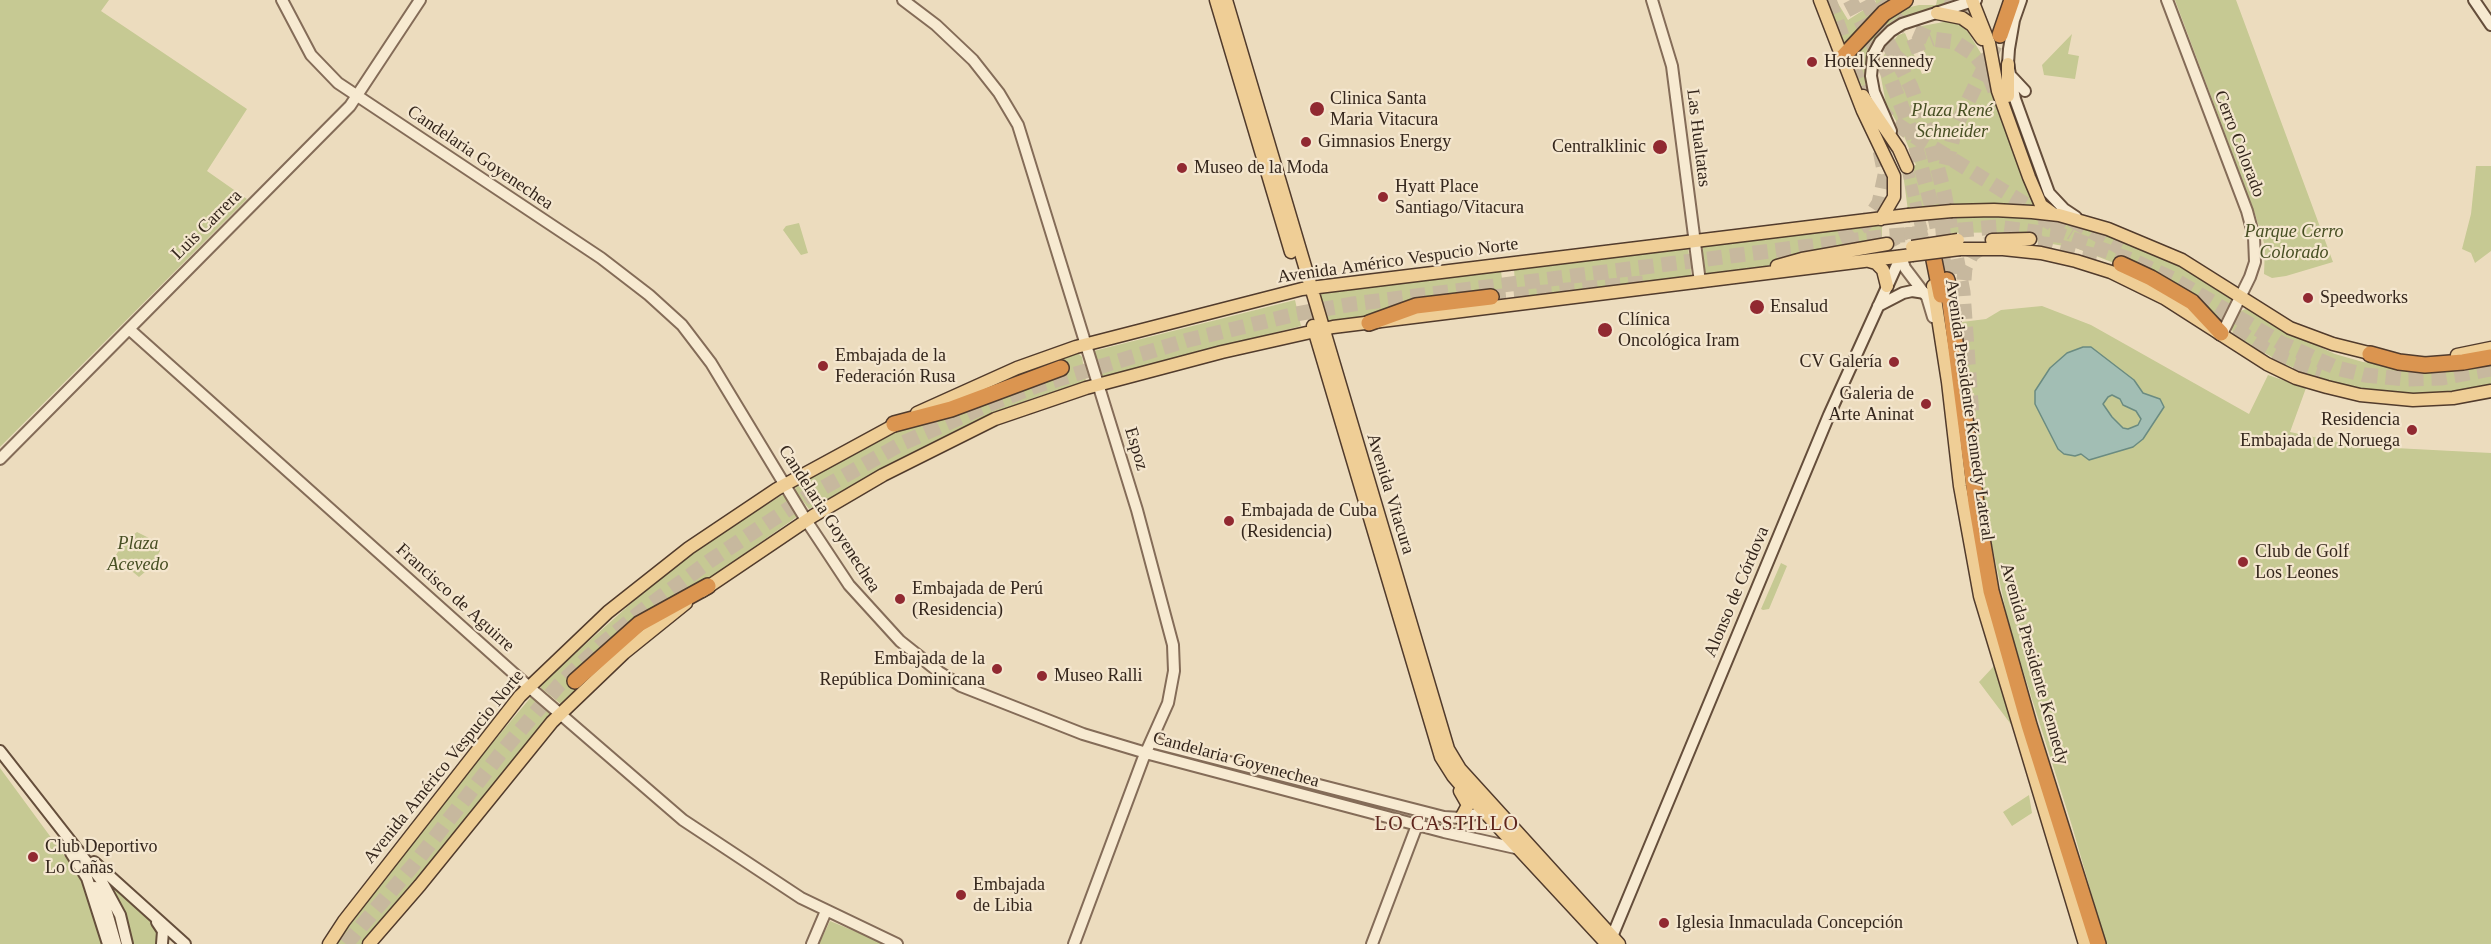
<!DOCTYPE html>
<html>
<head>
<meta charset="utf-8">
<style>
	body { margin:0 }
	canvas { display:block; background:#ecdcbe }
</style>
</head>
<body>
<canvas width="2491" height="944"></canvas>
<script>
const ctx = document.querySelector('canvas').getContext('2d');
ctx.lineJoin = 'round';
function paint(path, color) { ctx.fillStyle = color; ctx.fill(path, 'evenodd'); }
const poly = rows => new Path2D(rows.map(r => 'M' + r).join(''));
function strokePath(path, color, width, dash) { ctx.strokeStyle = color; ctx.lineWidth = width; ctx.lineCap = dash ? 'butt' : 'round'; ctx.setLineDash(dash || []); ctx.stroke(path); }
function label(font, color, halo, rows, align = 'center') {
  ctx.font = font + ' Georgia,serif'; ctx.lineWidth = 4.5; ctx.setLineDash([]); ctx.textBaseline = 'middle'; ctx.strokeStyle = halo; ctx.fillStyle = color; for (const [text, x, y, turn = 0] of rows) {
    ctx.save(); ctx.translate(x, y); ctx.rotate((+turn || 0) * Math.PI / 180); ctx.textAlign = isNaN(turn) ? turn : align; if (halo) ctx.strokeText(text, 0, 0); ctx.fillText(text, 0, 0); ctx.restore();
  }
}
paint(poly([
	[0,0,109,0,101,11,247,109,207,171,247,199,0,447],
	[1827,0,1836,0,1848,20,1876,2,1875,0,1897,0,1846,51],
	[1937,0,1965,0,1920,15,1871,52,1865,73,1865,94,1851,60,1893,16,1906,8,1919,5,1936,5],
	[2175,0,2236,0,2333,262,2286,276,2272,278,2264,274,2265,246,2255,214],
	[1949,21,1960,25,1968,32,1982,55,2022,173,2039,207,1908,211,1903,173,1895,157,1899,156,1904,169,1916,165,1901,129,1886,104,1879,67,1886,51,1898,35,1905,33,1922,74,1931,72,1917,30,1922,26],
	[2072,34,2068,54,2079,56,2075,79,2044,75,2042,65],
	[2476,166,2491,166,2491,251,2475,263,2471,253,2462,249,2471,214],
	[2043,215,2138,244,2200,275,2233,299,2220,319,2176,283,2155,271,2124,257,2119,265,2076,248,2034,241,2033,232,1943,233,1940,217],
	[799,223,808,253,801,255,783,230,786,226],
	[1882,223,1882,240,1838,246,1758,268,1706,277,1702,246],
	[1688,248,1692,279,1516,299,1514,269],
	[1501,271,1505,302,1385,313,1327,323,1318,293],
	[1295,300,1301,326,1102,377,1099,370,1094,351],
	[2042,306,2091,325,2249,414,2268,375,2306,388,2290,432,2356,446,2491,453,2491,944,2106,944,2072,826,2009,626,1982,497,1974,393,1968,393,1962,322,1986,319,2001,310],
	[2246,309,2311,343,2335,354,2363,362,2404,367,2491,360,2491,387,2458,393,2387,395,2324,381,2280,362,2233,334,2232,329,2238,312],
	[1078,353,1082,357,1086,382,1033,398,957,430,809,509,795,491,796,485,906,425,964,401,1030,369],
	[782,495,786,496,798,516,677,601,662,603,630,629,593,677,562,705,541,688,541,684,636,599,696,550],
	[137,532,151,539,159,547,160,551,152,566,139,577,117,559,116,555,124,542],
	[1781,563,1787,566,1769,609,1763,610,1761,609],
	[1994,666,2013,727,1979,682],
	[531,697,535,697,553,715,366,944,333,944,467,773],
	[0,768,80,877,103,944,0,944],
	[2029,795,2032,813,2012,826,2003,812],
	[101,872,159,930,158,944,132,944,126,918,117,897],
	[830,921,886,944,819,944]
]), '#c6c993');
const water = poly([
	[2083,347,2091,347,2134,380,2143,393,2160,399,2164,407,2143,439,2133,447,2089,460,2081,454,2075,456,2064,454,2058,449,2035,404,2035,391,2050,368,2067,353,2083,347],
	[2112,395,2120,399,2123,405,2136,411,2141,419,2138,425,2128,429,2123,428,2112,417,2103,404,2108,397,2112,395]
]);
paint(water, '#a2beb4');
strokePath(water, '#6a8b81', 1.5);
strokePath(poly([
	[1907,167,1927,253],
	[2030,239,2040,232,2044,225,2046,210,2042,190],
	[1887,244,1907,233,1920,233,1924,238]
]), '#c7b89e', 12, [12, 6]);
strokePath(poly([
	[1829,0,1869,110],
	[1850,0,1889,75,1912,133,1936,222,1947,280],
	[1866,0,1911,87,1929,136,1944,192,1963,292,1973,431],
	[1882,0,1896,19,1909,29,1932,39,1955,42,1975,55,1985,67,1996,93],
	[1945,0,1956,5,1966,14,1975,30],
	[1894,65,1909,48,1932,39],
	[1878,108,1889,119,1919,139,2072,233],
	[1946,165,1956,126,2000,35],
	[2072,220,2121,248],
	[1840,238,1853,233,1865,224,1879,203,1885,175,1880,150],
	[2015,240,2052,245,2097,256],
	[1964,280,1965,268,1972,254,1989,243],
	[1491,297,1643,283],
	[2216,316,2265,349,2284,359,2321,372],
	[346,944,415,863,500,754,559,685,601,645,643,610,711,560,805,498,901,444,990,404,1036,386,1188,340,1296,314,1353,304,1889,236,1997,227,2064,236,2132,260,2175,280,2281,343,2337,368,2365,375,2404,379,2441,378,2491,369]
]), '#c7b89e', 15, [15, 8]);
const tertiary = poly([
	[282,0,311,55,338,83,601,258,649,295,682,325,711,363,806,520,849,585,900,641,939,672,961,686,1083,734,1153,755,1444,832,1520,849],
	[903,0,936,25,973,60,999,93,1018,125,1137,510,1173,645,1174,671,1168,703,1143,759,1074,944],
	[1652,0,1672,66,1700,282],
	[2167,0,2247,211,2254,237,2255,262,2250,277,2222,334],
	[1901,256,1905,268,1927,297,1933,317],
	[129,329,529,687,683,820,801,898,897,944],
	[0,459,350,106,420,0],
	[1151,742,1444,817,1461,818,1490,810],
	[812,944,826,911],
	[1372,944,1419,820]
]);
const secondary = poly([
	[2021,0,2014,20,2009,49,2008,64,2015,99,2049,193,2064,209,2076,217],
	[2474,0,2491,25],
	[2011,76,2025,91],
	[1891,131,1874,92,1871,76,1873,55,1880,42,1891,31,1902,24,1976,0],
	[1878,306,1903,293,1912,291,1925,293],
	[0,751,101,880,120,915,127,944],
	[71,853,87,878,108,944],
	[94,862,185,944],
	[95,887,104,902,116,944],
	[157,922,163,931,162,944],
	[1609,944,1829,415,1901,256]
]);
const primary = poly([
	[1216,0,1291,252],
	[1226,0,1448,749,1460,769,1619,944],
	[1820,0,1863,111,1894,176,1894,197,1881,219],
	[1972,0,1989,43,1998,91,2029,177,2041,205,2052,213],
	[1937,13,1962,18,1972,25,1982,39],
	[1863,96,1899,149,1907,167],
	[2008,96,2008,64],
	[1952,211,1994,210,2032,212,2059,215,2108,229,2182,260,2290,328,2333,344,2377,355],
	[1992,240,2030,239],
	[1960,249,2003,249,2041,253,2076,261,2111,272,2164,298,2267,364,2296,378,2327,387,2360,395,2413,400,2453,398,2491,391],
	[1869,261,1876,263,1883,270,1887,286],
	[1777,266,1802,259,1887,244],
	[1933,286,1948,382,1960,486,1980,596,2085,944],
	[1313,326,1441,757,1453,776,1478,805,1607,944],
	[2457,355,2491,348],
	[917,413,1017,368,1076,347,1302,289,1908,215],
	[702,591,813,516,883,475,995,419,1086,388,1222,352,1333,327,1912,255],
	[1460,791,1468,805,1461,818],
	[329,944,344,921,520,696,608,612,689,548,777,489,902,421],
	[369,944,420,885,552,722,624,653,686,603]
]);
const motorway = poly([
	[2000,35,2012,0],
	[1842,58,1884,13,1905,0],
	[1934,260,1941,295],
	[2121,264,2151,278,2192,302,2221,333],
	[1947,280,1976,503,1991,591,2029,725,2098,944],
	[1369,323,1416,306,1491,297],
	[2370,354,2399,362,2425,365,2463,362,2491,357],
	[894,424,951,409,1061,368],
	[575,681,639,624,708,586]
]);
strokePath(tertiary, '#846c58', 14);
strokePath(secondary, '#654e3b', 14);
strokePath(primary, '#513b2c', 15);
strokePath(motorway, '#513b2c', 18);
strokePath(tertiary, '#f7ead1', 10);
strokePath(secondary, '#f7ead1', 10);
strokePath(primary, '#efce96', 12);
strokePath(motorway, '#db9550', 15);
const primaryBridge = poly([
	[1908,215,1952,211],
	[1912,247,1958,240],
	[1912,255,1960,249]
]);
strokePath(primaryBridge, '#513b2c', 15, []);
strokePath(primaryBridge, '#efce96', 12);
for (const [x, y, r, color] of [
	[1812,62,6,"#912931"],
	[1317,109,8,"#912931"],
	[1306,142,6,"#912931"],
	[1660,147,8,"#912931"],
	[1182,168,6,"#912931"],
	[1383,197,6,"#912931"],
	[2308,298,6,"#912931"],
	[1757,307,8,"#912931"],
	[1605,330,8,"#912931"],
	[1894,362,6,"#912931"],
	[823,366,6,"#912931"],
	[1926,404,6,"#912931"],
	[2412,430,6,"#912931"],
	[1229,521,6,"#912931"],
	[2243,562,6,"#912931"],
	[900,599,6,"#912931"],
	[997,669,6,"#912931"],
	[1042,676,6,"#912931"],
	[33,857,6,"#912931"],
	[961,895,6,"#912931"],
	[1664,923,6,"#912931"]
]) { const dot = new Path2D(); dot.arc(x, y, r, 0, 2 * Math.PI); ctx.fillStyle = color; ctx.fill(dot); strokePath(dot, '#f4e6ce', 2); }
label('18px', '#34261c', '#f4e6ce', [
	["Hotel Kennedy",1824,62],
	["Clinica Santa",1330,99],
	["Maria Vitacura",1330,120],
	["Gimnasios Energy",1318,142],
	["Centralklinic",1646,147,"right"],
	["Museo de la Moda",1194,168],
	["Hyatt Place",1395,187],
	["Santiago/Vitacura",1395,208],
	["Speedworks",2320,298],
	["Ensalud",1770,307],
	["Clínica",1618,320],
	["Oncológica Iram",1618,341],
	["Embajada de la",835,356],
	["Federación Rusa",835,377],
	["CV Galería",1882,362,"right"],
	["Galeria de",1914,394,"right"],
	["Arte Aninat",1914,415,"right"],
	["Residencia",2400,420,"right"],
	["Embajada de Noruega",2400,441,"right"],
	["Embajada de Cuba",1241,511],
	["(Residencia)",1241,532],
	["Club de Golf",2255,552],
	["Los Leones",2255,573],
	["Embajada de Perú",912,589],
	["(Residencia)",912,610],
	["Embajada de la",985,659,"right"],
	["República Dominicana",985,680,"right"],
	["Museo Ralli",1054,676],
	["Club Deportivo",45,847],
	["Lo Cañas",45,868],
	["Embajada",973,885],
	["de Libia",973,906],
	["Iglesia Inmaculada Concepción",1676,923]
], 'left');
label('italic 18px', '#474f23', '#f4e6ce', [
	["Plaza René",1952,111],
	["Schneider",1952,132],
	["Parque Cerro",2294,232],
	["Colorado",2294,253],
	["Plaza",138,544],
	["Acevedo",138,565]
]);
label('18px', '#34261c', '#f4e6ce', [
	["Las Hualtatas",1698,138,83],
	["Cerro Colorado",2239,144,69],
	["Candelaria Goyenechea",480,158,34],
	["Luis Carrera",207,225,-45],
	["Avenida Américo Vespucio Norte",1398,261,-8],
	["Avenida Presidente Kennedy Lateral",1969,410,82],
	["Espoz",1136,449,73],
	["Avenida Vitacura",1390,494,73],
	["Candelaria Goyenechea",829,519,57],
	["Alonso de Córdova",1737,592,-67],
	["Francisco de Aguirre",455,598,42],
	["Avenida Presidente Kennedy",2034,664,74],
	["Candelaria Goyenechea",1236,760,15],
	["Avenida Américo Vespucio Norte",444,767,-51]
]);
ctx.letterSpacing = '1.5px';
label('20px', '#5f261d', '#f4e6ce', [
	["LO CASTILLO",1447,825]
]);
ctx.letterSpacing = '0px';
</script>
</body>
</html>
